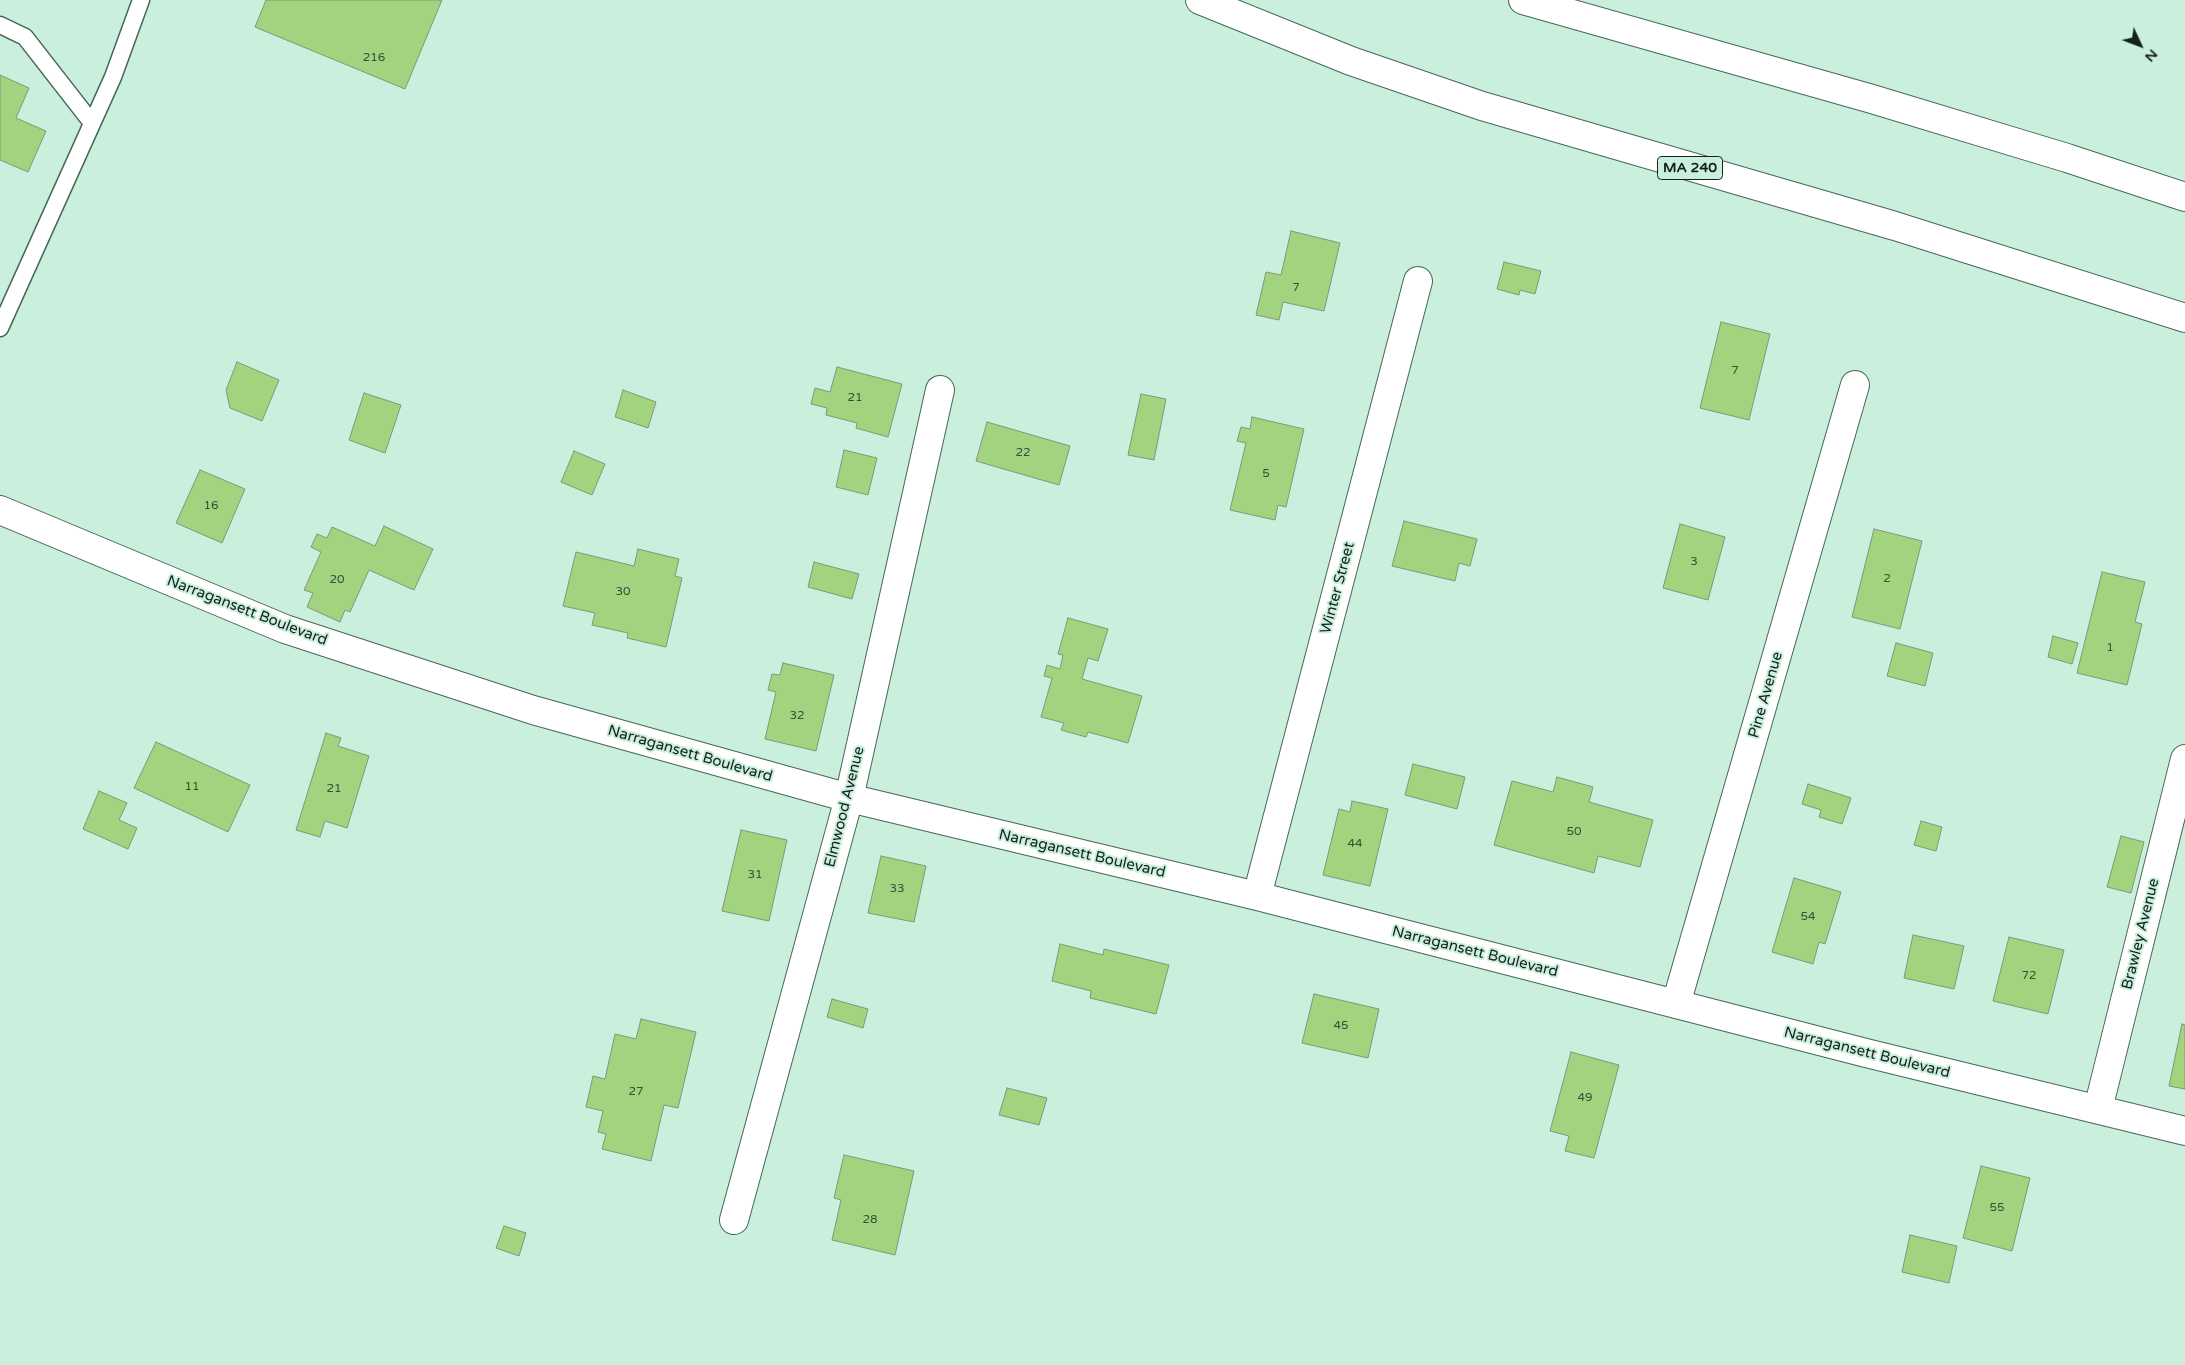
<!DOCTYPE html>
<html>
<head>
<meta charset="utf-8">
<style>
	body { margin:0 }
	#map { position:relative; width:2185px; height:1365px; overflow:hidden; background:#caefdd; font-family:"Varela Round",sans-serif }
	canvas { display:block }
	.north { position:absolute; left:2115px; top:20px; width:50px; height:50px; -webkit-text-stroke:4px #caefdd; paint-order:stroke; rotate:133deg; font-size:14px; font-weight:700; line-height:20px; text-align:center; color:#15221c }
	.north::after { content:''; display:block; margin:auto; width:18px; height:22px; background:#15221c; clip-path:polygon(50% 0,100% 100%,50% 72%,0 100%) }
</style>
</head>
<body>
<div id="map">
<canvas width="2185" height="1365"></canvas>
<div class="north">N</div>
</div>
<script>
const ctx = document.querySelector('canvas').getContext('2d');
ctx.lineJoin = 'round';
function paint(path, color) { ctx.fillStyle = color; ctx.fill(path, 'evenodd'); }
const poly = rows => new Path2D(rows.map(r => 'M' + r).join(''));
function strokePath(path, color, width, dash) { ctx.strokeStyle = color; ctx.lineWidth = width; ctx.lineCap = dash ? 'butt' : 'round'; ctx.setLineDash(dash || []); ctx.stroke(path); }
function label(font, color, halo, rows, align = 'center') {
  ctx.font = font + ' "Varela Round",sans-serif'; ctx.lineWidth = 4; ctx.setLineDash([]); ctx.textBaseline = 'middle'; ctx.strokeStyle = halo; ctx.fillStyle = color; for (const [text, x, y, turn = 0] of rows) {
    ctx.save(); ctx.translate(x, y); ctx.rotate((+turn || 0) * Math.PI / 180); ctx.textAlign = isNaN(turn) ? turn : align; if (halo) ctx.strokeText(text, 0, 0); ctx.fillText(text, 0, 0); ctx.restore();
  }
}
const building = poly([
	[266,0,442,0,405,89,255,27,266,0],
	[0,75,29,88,16,118,46,131,28,172,0,160,0,75],
	[1291,231,1340,243,1324,311,1283,302,1279,320,1256,315,1266,272,1281,275,1291,231],
	[1504,262,1541,271,1535,294,1520,290,1519,295,1497,289,1504,262],
	[1721,322,1770,334,1749,420,1700,408,1721,322],
	[237,362,279,380,262,421,230,408,226,390,237,362],
	[837,367,902,384,888,437,856,428,857,423,826,415,827,408,811,404,815,388,830,392,837,367],
	[623,390,656,402,648,428,615,417,623,390],
	[364,393,401,405,385,453,349,440,364,393],
	[1141,394,1166,399,1154,460,1128,455,1141,394],
	[1252,417,1304,429,1286,507,1278,505,1275,520,1230,510,1246,443,1237,441,1241,427,1250,429,1252,417],
	[987,422,1070,446,1059,485,976,461,987,422],
	[844,450,877,458,868,495,836,487,844,450],
	[574,451,605,464,592,495,561,482,574,451],
	[200,470,245,489,222,543,176,523,200,470],
	[1404,521,1477,539,1470,566,1459,563,1455,581,1392,566,1404,521],
	[1680,524,1725,537,1708,600,1663,588,1680,524],
	[384,526,433,549,414,590,369,570,350,612,345,610,340,622,307,607,313,593,304,590,321,552,311,547,317,534,327,538,332,527,375,546,384,526],
	[1874,529,1922,541,1900,629,1852,617,1874,529],
	[638,549,679,559,675,576,682,578,666,647,627,638,628,633,592,625,595,613,563,606,576,552,634,566,638,549],
	[814,562,859,574,852,599,808,587,814,562],
	[2102,572,2145,582,2135,622,2142,624,2127,685,2077,673,2102,572],
	[1068,618,1108,629,1098,661,1088,658,1082,679,1142,696,1128,743,1088,732,1086,737,1061,730,1064,723,1041,717,1052,678,1044,676,1047,665,1060,669,1063,655,1058,654,1068,618],
	[2053,636,2078,643,2072,664,2048,657,2053,636],
	[1896,643,1933,653,1925,686,1887,676,1896,643],
	[783,663,834,675,816,751,765,739,776,692,768,690,772,674,780,675,783,663],
	[326,733,341,738,338,746,369,756,347,828,325,821,320,837,296,830,326,733],
	[156,742,250,785,228,832,134,788,156,742],
	[1413,764,1465,777,1457,809,1405,795,1413,764],
	[1557,777,1593,787,1589,802,1653,820,1640,867,1598,856,1594,873,1494,845,1512,781,1553,792,1557,777],
	[1808,784,1851,798,1842,824,1819,817,1821,810,1802,804,1808,784],
	[99,791,127,803,119,820,137,828,128,849,83,829,99,791],
	[1352,801,1388,809,1370,886,1323,875,1339,809,1350,812,1352,801],
	[1921,821,1942,827,1936,851,1914,845,1921,821],
	[741,830,787,840,769,921,722,911,741,830],
	[2121,836,2144,842,2131,893,2107,887,2121,836],
	[881,856,926,866,914,922,868,913,881,856],
	[1794,878,1841,892,1825,944,1819,942,1813,964,1772,952,1794,878],
	[1913,935,1964,946,1954,989,1904,978,1913,935],
	[2009,937,2064,950,2048,1014,1993,1001,2009,937],
	[1060,944,1103,955,1104,949,1169,965,1156,1014,1090,998,1091,991,1052,981,1060,944],
	[1314,994,1379,1009,1368,1058,1302,1043,1314,994],
	[832,999,868,1009,863,1028,827,1017,832,999],
	[641,1019,696,1032,678,1108,664,1105,651,1161,602,1149,606,1134,598,1132,603,1111,586,1107,593,1076,605,1079,615,1034,636,1039,641,1019],
	[2182,1024,2185,1025,2185,1089,2169,1086,2182,1024],
	[1571,1052,1619,1065,1594,1158,1565,1151,1569,1136,1550,1131,1571,1052],
	[1007,1088,1047,1098,1039,1125,999,1115,1007,1088],
	[844,1155,914,1171,895,1255,832,1240,841,1200,834,1198,844,1155],
	[1981,1166,2030,1178,2012,1251,1963,1238,1981,1166],
	[504,1226,526,1233,519,1256,496,1248,504,1226],
	[1910,1235,1957,1246,1949,1283,1902,1272,1910,1235]
]);
paint(building, '#a2d37f');
strokePath(building, '#849579', 1);
const lane = poly([
	[0,25,25,37,92,123],
	[0,328,113,77,141,0]
]);
const street = poly([
	[0,510,285,629,533,710,849,798,1257,896,1866,1053,2185,1131],
	[1257,896,1418,281],
	[1676,1004,1855,385],
	[2098,1109,2185,759],
	[734,1220,849,798,940,390]
]);
const highway = poly([
	[1200,0,1351,61,1482,106,1895,226,2185,318],
	[1523,0,1872,99,2067,158,2185,197]
]);
strokePath(lane, '#466758', 19);
strokePath(street, '#466758', 30);
strokePath(highway, '#466758', 30);
strokePath(lane, '#fff', 16);
strokePath(street, '#fff', 28);
strokePath(highway, '#fff', 28);
label('12px', '#384e35', null, [
	["216",374,58],
	["7",1296,288],
	["7",1735,371],
	["21",855,398],
	["22",1023,453],
	["5",1266,474],
	["16",211,506],
	["3",1694,562],
	["2",1887,579],
	["20",337,580],
	["30",623,592],
	["1",2110,648],
	["32",797,716],
	["11",192,787],
	["21",334,789],
	["50",1574,832],
	["44",1355,844],
	["31",755,875],
	["33",897,889],
	["54",1808,917],
	["72",2029,976],
	["45",1341,1026],
	["27",636,1092],
	["49",1585,1098],
	["55",1997,1208],
	["28",870,1220]
]);
for (const [x, y, w] of [
	[1690,168,65]
]) { const box = new Path2D(); box.roundRect(x - w / 2, y - 11.5, w, 23, 4); ctx.fillStyle = '#caefdd'; ctx.fill(box); strokePath(box, '#15221c', 1); }
label('bold 14px', '#15221c', null, [
	["MA 240",1690,168]
]);
label('15px', '#15221c', '#caefdd', [
	["Winter Street",1338,588,-75],
	["Narragansett Boulevard",247,611,21],
	["Pine Avenue",1766,695,-74],
	["Narragansett Boulevard",690,754,16],
	["Elmwood Avenue",845,807,-76],
	["Narragansett Boulevard",1082,854,13],
	["Brawley Avenue",2141,934,-76],
	["Narragansett Boulevard",1475,952,14],
	["Narragansett Boulevard",1867,1053,14]
]);
</script>
</body>
</html>
